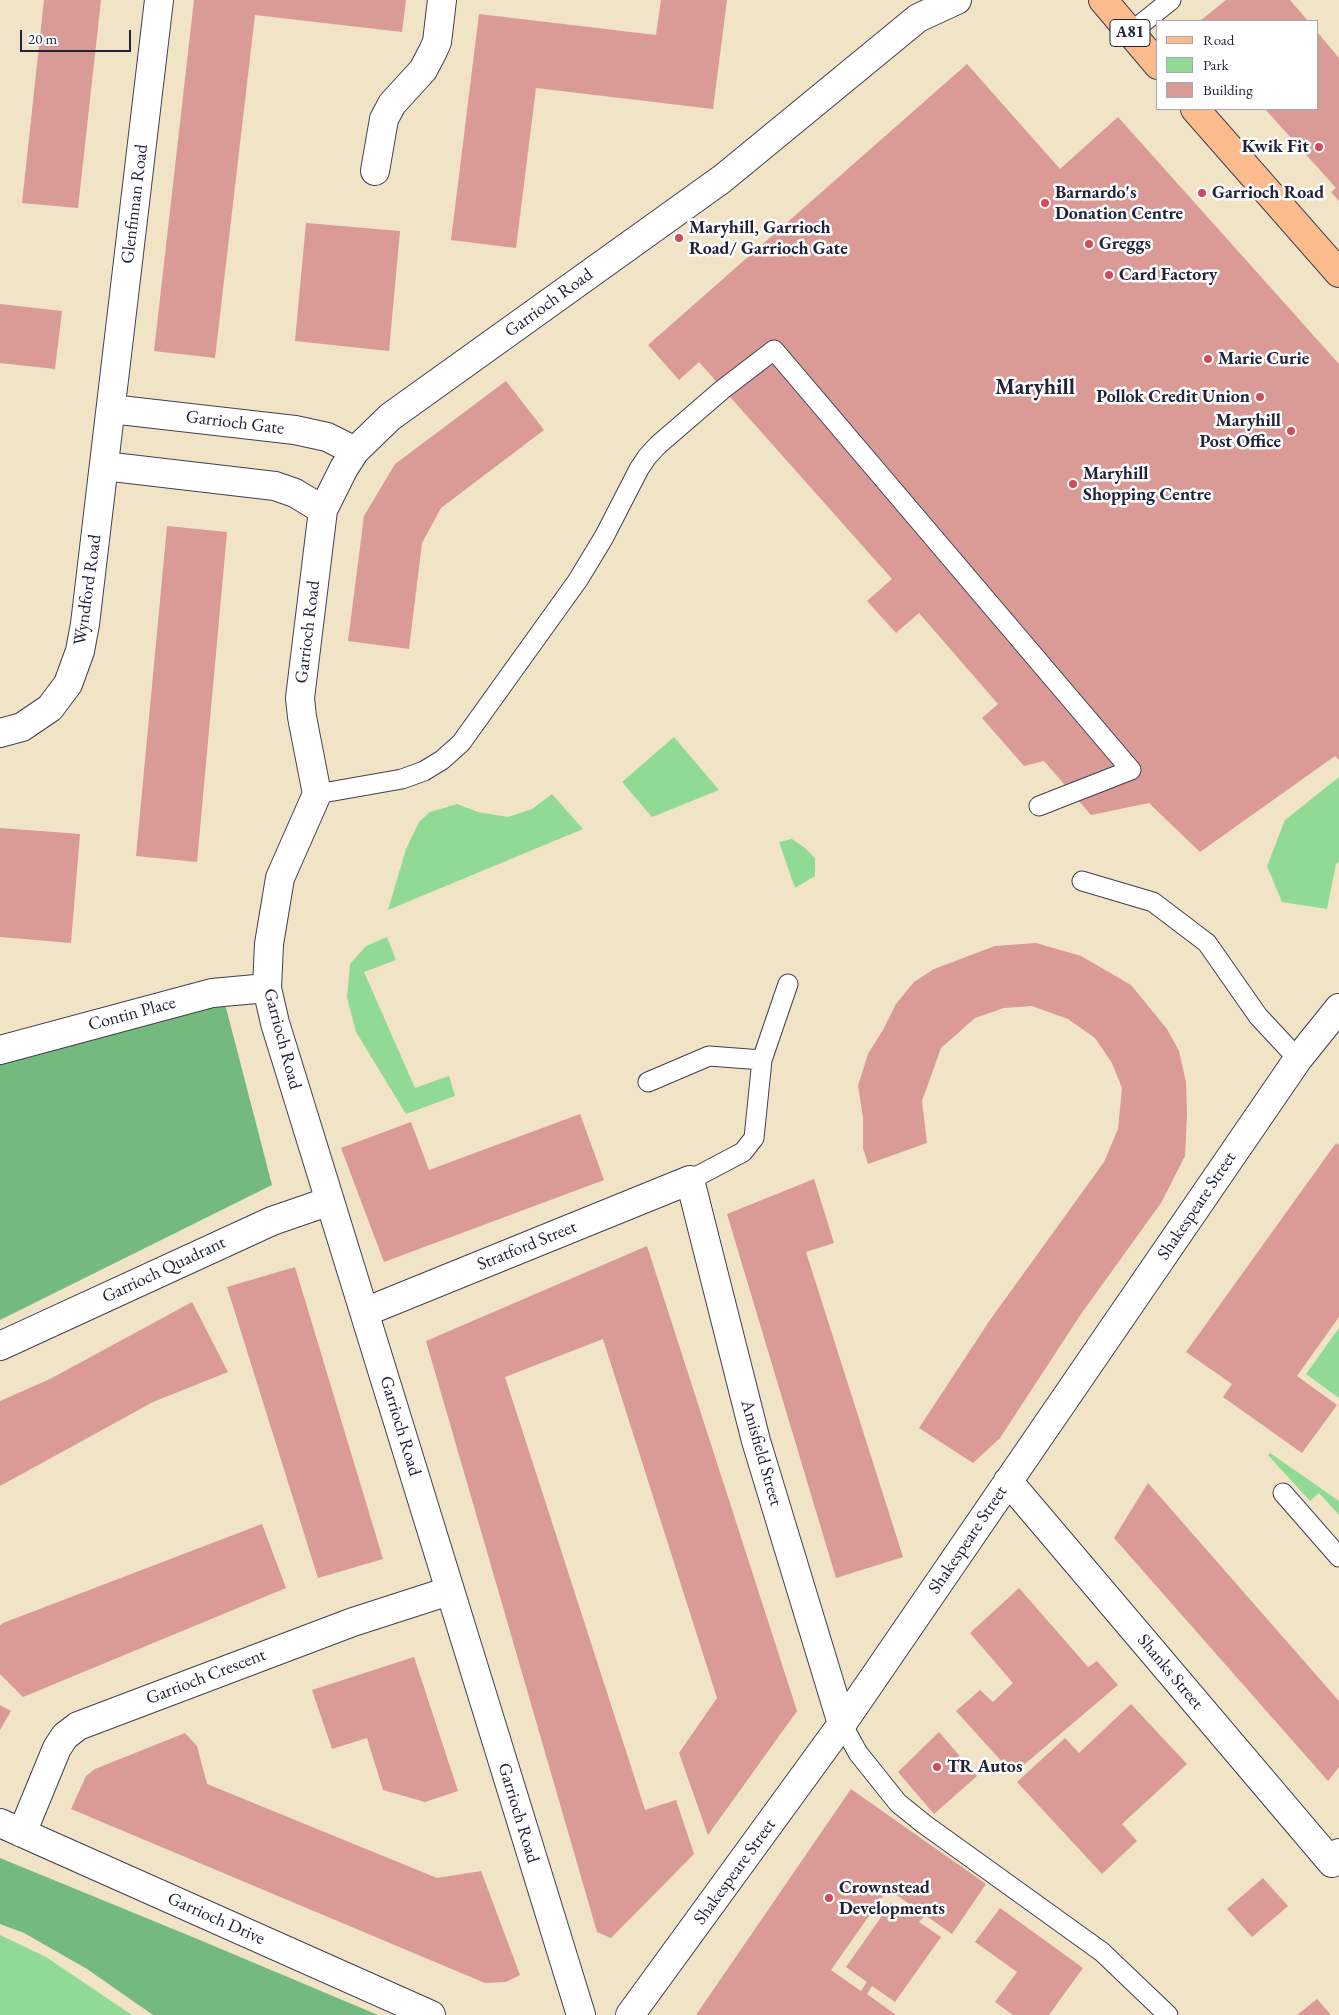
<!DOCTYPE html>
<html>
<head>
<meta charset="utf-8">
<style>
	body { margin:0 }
	#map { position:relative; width:1339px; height:2015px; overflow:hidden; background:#f1e3c6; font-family:"EB Garamond",serif }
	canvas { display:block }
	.legend { position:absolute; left:1156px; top:20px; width:162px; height:90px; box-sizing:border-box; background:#fff; border:1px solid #a7a7b1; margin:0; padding:6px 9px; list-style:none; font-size:15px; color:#22223b }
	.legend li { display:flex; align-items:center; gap:10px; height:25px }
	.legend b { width:25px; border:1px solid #a7a7b1 }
	.scale { position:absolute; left:20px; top:30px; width:111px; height:22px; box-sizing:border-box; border:2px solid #22223b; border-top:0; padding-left:6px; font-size:15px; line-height:18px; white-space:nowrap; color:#22223b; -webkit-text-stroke:4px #fff; paint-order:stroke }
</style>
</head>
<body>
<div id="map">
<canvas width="1339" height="2015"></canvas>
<ul class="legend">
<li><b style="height:6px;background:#fbbb8c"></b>Road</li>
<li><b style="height:14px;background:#91da96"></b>Park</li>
<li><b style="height:14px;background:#da9a95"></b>Building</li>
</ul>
<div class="scale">20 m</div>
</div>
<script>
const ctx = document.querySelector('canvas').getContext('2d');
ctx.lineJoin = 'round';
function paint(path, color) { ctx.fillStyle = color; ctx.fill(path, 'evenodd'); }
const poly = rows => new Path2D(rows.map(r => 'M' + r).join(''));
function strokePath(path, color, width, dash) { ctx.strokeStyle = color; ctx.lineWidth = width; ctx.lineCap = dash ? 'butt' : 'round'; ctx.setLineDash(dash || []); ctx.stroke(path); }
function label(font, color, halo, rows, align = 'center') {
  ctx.font = font + ' "EB Garamond",serif'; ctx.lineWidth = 5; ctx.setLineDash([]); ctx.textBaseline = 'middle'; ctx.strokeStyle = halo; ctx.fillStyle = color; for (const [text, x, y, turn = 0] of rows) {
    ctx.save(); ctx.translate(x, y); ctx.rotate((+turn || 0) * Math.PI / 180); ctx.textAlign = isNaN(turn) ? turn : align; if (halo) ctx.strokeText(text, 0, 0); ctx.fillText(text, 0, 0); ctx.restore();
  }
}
paint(poly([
	[674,737,719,790,652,817,622,782],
	[1339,777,1339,862,1336,864,1327,909,1282,902,1267,866,1285,820],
	[552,794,583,829,388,910,406,849,419,822,430,812,457,804,478,812,508,817,532,809],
	[792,839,805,848,815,858,815,876,795,888,779,842],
	[387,937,396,960,364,972,415,1088,449,1076,455,1096,406,1114,356,1032,347,997,350,964,366,946],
	[1339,1328,1339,1398,1306,1374],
	[1270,1453,1339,1501,1339,1515,1319,1493,1310,1501,1268,1455],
	[0,1935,46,1957,132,2015,0,2015]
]), '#91da96');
paint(poly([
	[224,1000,272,1185,0,1320,0,1059],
	[0,1858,195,1938,378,2015,153,2015,87,1969,24,1933,0,1924]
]), '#74ba7f');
paint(poly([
	[44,0,101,0,78,208,22,203],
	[194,0,406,0,402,32,255,15,215,358,154,351],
	[661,0,727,0,713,109,536,88,516,248,451,240,479,14,656,35],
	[1226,0,1290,0,1308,21,1200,21],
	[1318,33,1339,58,1339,201,1331,192,1336,188,1265,109,1318,109],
	[967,64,1060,169,1118,117,1339,364,1339,760,1335,756,1200,852,1149,803,1091,815,1044,761,1024,766,982,718,998,704,919,613,896,633,867,601,892,579,699,362,679,380,648,345],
	[306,223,400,231,389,351,295,341],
	[0,304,62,311,55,369,0,363],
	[506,381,544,430,441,508,422,543,409,649,348,641,364,516,395,464],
	[167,526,227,532,197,862,136,856],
	[0,828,80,834,71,943,0,937],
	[1036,943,1081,956,1131,985,1167,1029,1179,1051,1186,1082,1187,1114,1185,1156,1161,1203,1081,1314,1000,1438,973,1463,919,1428,990,1320,1104,1162,1118,1129,1122,1088,1112,1063,1095,1038,1068,1019,1032,1006,1004,1008,975,1018,941,1048,922,1101,927,1143,868,1164,863,1148,863,1117,858,1086,868,1054,883,1030,896,1004,914,982,934,969,995,946],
	[580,1114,604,1180,384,1262,341,1148,411,1122,429,1170],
	[1336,1143,1339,1145,1339,1317,1297,1376,1337,1405,1302,1453,1223,1397,1232,1384,1186,1352],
	[814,1179,834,1243,806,1252,903,1557,836,1578,727,1214],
	[647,1246,797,1711,708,1835,679,1753,717,1698,603,1339,505,1377,645,1810,676,1800,694,1854,611,1938,597,1932,426,1341],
	[295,1267,383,1559,318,1578,227,1287],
	[192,1302,228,1372,153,1402,0,1486,0,1401,50,1379],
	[1148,1483,1339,1701,1339,1767,1328,1781,1114,1538],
	[262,1524,286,1588,23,1697,0,1674,0,1626,3,1623],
	[1019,1588,1088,1667,1097,1661,1118,1685,1013,1774,956,1711,980,1690,993,1702,1013,1683,970,1633],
	[414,1657,458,1791,425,1802,383,1790,367,1738,332,1749,312,1690],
	[1131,1704,1187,1764,1122,1824,1137,1841,1102,1874,1017,1782,1065,1738,1079,1753],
	[0,1705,11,1711,0,1730],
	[939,1732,977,1776,934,1814,898,1772],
	[185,1733,197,1746,207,1784,437,1878,481,1871,520,1975,506,1982,485,1983,71,1809,86,1776,95,1769],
	[851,1789,986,1884,952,1934,925,1915,919,1922,941,1937,895,2002,872,1986,867,1994,896,2015,696,2015],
	[888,1889,912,1906,907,1914,891,1903,846,1967,867,1982,861,1991,831,1970],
	[1263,1878,1288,1906,1252,1937,1227,1909],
	[1000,1908,1083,1968,1049,2015,1013,2015,995,2002,1017,1972,975,1942],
	[1317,1999,1331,2015,1297,2015]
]), '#da9a95');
const service = poly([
	[1130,33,1171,0],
	[317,794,402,779,424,771,442,760,461,743,578,580,604,537,639,469,647,457,658,445,723,389,774,350,1131,770,1039,806],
	[1082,881,1153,902,1207,943,1258,1016,1298,1059],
	[648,1082,709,1056,762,1060],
	[690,1180,743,1152,754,1138,762,1060,788,984],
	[1283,1493,1339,1557],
	[842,1724,858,1753,898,1803,924,1824,1102,1952,1168,2015]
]);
const minor = poly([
	[375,171,384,119,392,104,423,70,433,51,437,42,442,0],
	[111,409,295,430,327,437,355,451],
	[104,466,275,486,295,493,323,510],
	[0,733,22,727,50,708,68,684,80,651,85,624,159,0],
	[0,1050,212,993,267,988],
	[365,1312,690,1180,756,1441,842,1724],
	[0,1346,272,1221,330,1201],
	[1008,1481,1332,1863,1339,1853],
	[0,1823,431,2015],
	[22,1833,57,1748,65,1736,78,1726,353,1622,449,1591],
	[581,2015,275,1023,267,988,269,944,280,878,317,794,302,717,300,698,323,510,344,468,355,451,390,417,722,179,918,18,957,0],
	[630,2015,842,1724,1298,1059,1339,1008]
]);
const primary = poly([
	[1103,0,1158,65],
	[1195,109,1339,273]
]);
strokePath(service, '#413f50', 21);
strokePath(minor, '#413f50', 30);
strokePath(primary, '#413f50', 30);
strokePath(service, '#fff', 19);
strokePath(minor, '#fff', 28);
strokePath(primary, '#fbbb8c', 28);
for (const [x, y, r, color] of [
	[1319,147,5,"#d1495b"],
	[1202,193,5,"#d1495b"],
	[1045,203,5,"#d1495b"],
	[679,238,5,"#d1495b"],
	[1089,244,5,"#d1495b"],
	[1109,275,5,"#d1495b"],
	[1208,359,5,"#d1495b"],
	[1260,397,5,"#d1495b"],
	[1291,431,5,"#d1495b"],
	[1073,484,5,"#d1495b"],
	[937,1767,5,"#d1495b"],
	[829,1898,5,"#d1495b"]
]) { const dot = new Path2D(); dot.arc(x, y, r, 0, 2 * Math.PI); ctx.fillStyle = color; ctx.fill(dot); strokePath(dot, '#fff', 2); }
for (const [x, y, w] of [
	[1130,33,40]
]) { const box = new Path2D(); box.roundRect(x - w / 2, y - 13.5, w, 27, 4); ctx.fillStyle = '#fff'; ctx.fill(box); strokePath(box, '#22223b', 1); }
label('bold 16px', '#22223b', null, [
	["A81",1130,33]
]);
label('bold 18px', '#22223b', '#fff', [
	["Kwik Fit",1309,147,"right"],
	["Barnardo's",1055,193],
	["Donation Centre",1055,214],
	["Garrioch Road",1212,193],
	["Maryhill, Garrioch",689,228],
	["Road/ Garrioch Gate",689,249],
	["Greggs",1099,244],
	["Card Factory",1119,275],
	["Marie Curie",1218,359],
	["Pollok Credit Union",1250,397,"right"],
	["Maryhill",1281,421,"right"],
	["Post Office",1281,442,"right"],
	["Maryhill",1083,474],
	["Shopping Centre",1083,495],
	["TR Autos",947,1767],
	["Crownstead",839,1888],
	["Developments",839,1909]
], 'left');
label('18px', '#22223b', '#fff', [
	["Glenfinnan Road",135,204,-83],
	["Garrioch Road",549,303,-36],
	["Garrioch Gate",235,423,7],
	["Wyndford Road",88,590,-82],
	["Garrioch Road",308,632,-83],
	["Contin Place",132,1014,-15],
	["Garrioch Road",282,1039,75],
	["Shakespeare Street",1197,1206,-56],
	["Stratford Street",527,1246,-22],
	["Garrioch Quadrant",164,1270,-25],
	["Garrioch Road",400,1426,73],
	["Amisfield Street",761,1453,74],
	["Shakespeare Street",968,1540,-56],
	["Shanks Street",1170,1672,50],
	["Garrioch Crescent",206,1677,-21],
	["Garrioch Road",518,1813,73],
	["Shakespeare Street",735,1872,-54],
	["Garrioch Drive",216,1919,24]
]);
label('bold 22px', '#22223b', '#fff', [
	["Maryhill",1035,388]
]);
</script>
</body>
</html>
